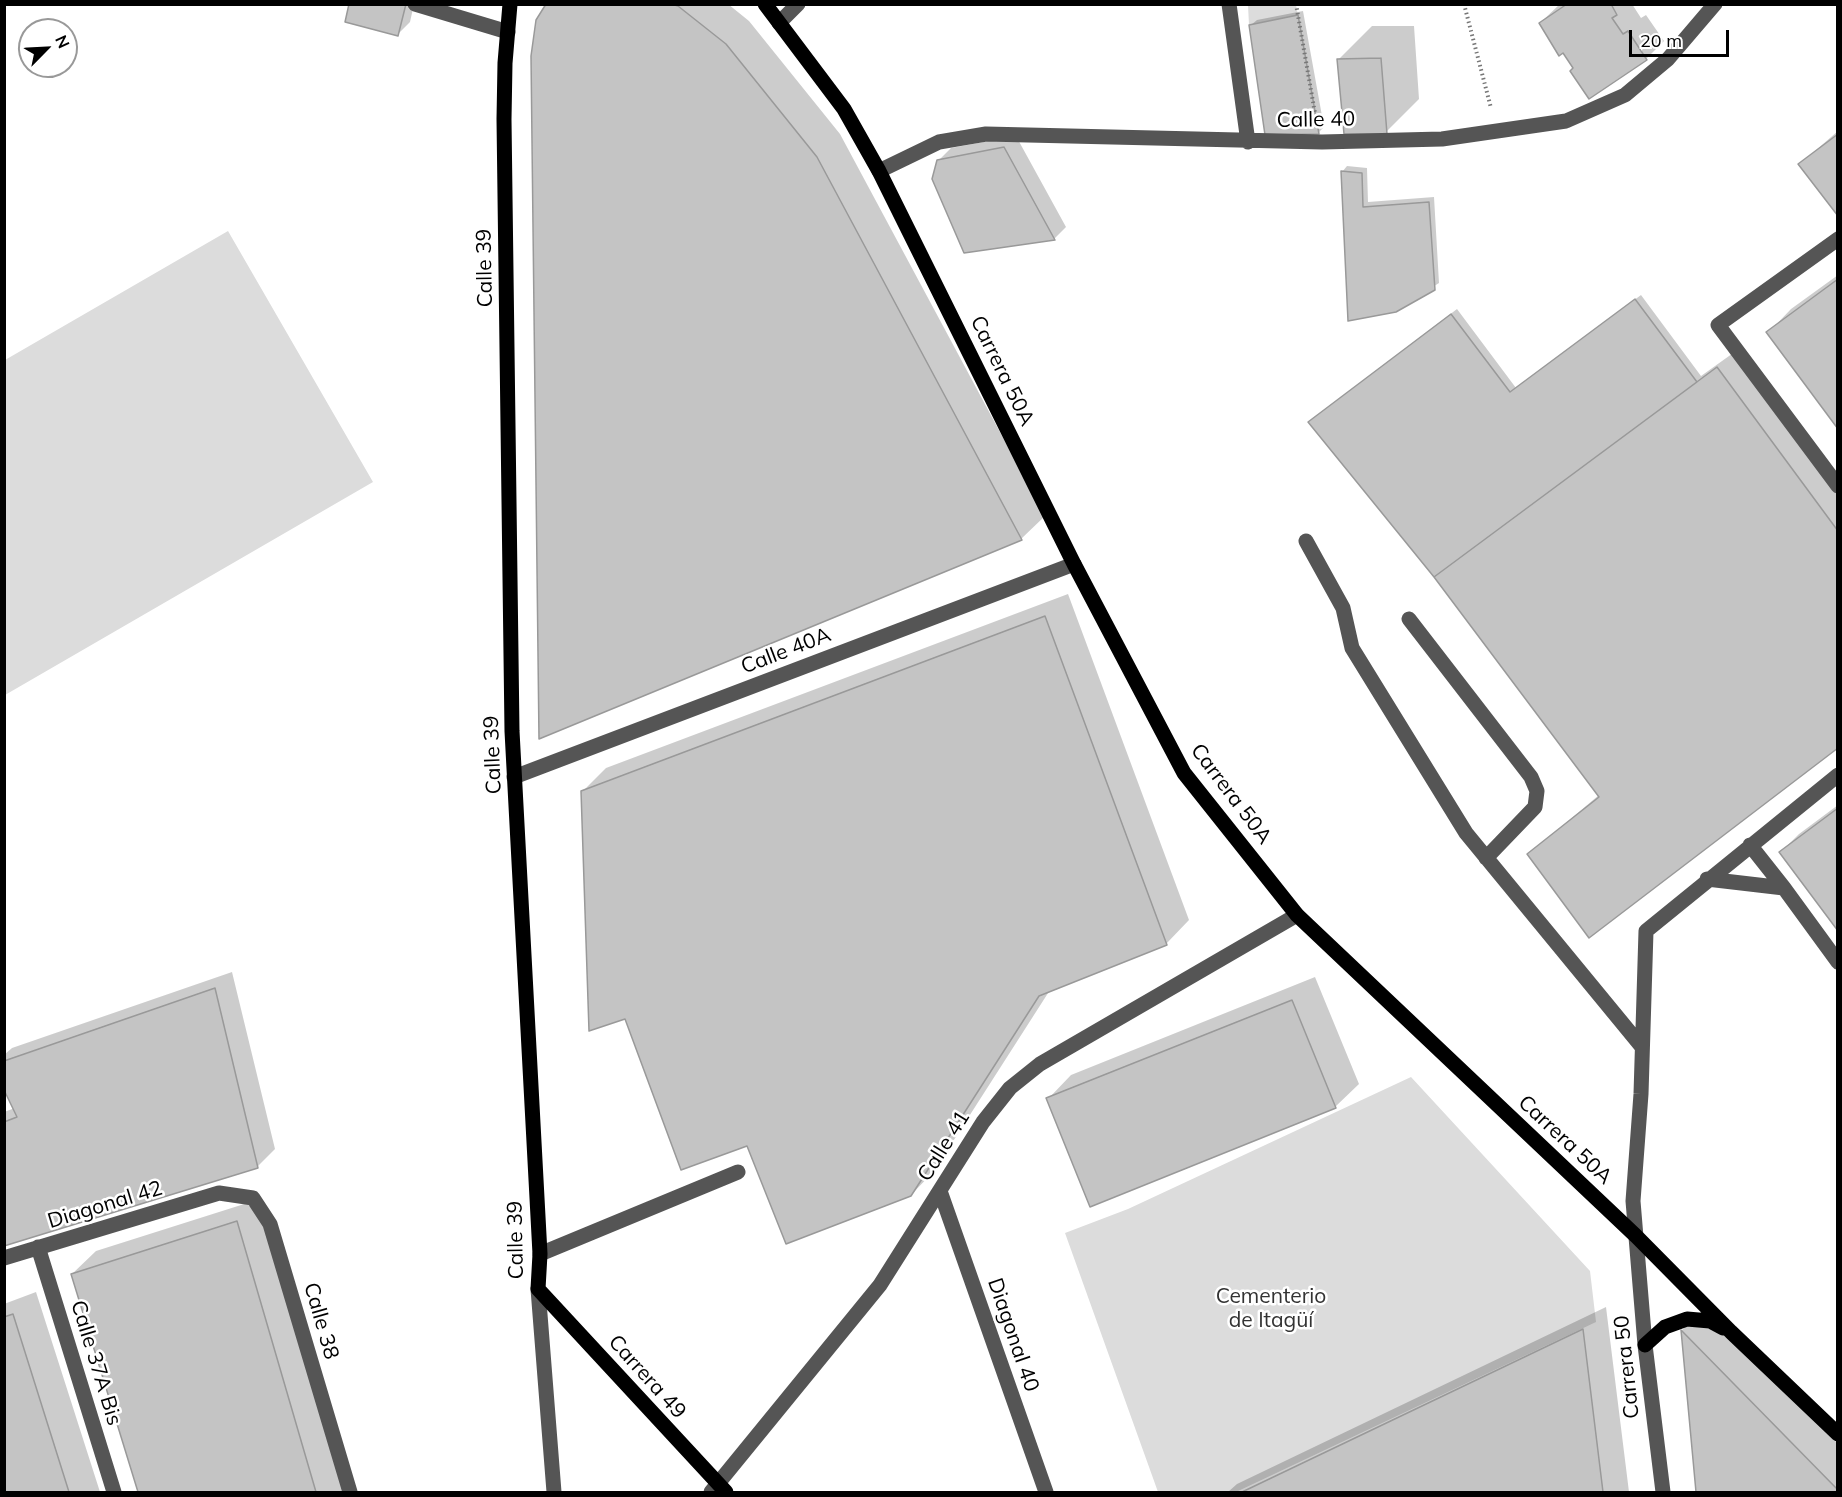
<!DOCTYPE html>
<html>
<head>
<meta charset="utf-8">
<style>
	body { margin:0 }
	#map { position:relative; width:1842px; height:1497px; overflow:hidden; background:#fff; font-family:Mulish,sans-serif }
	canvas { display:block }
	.frame { position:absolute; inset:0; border:6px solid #000; pointer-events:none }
	.north { position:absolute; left:18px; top:18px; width:60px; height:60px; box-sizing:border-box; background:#fff; border:2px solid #999; border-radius:50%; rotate:66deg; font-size:16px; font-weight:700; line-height:24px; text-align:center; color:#000 }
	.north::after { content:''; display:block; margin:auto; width:21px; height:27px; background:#000; clip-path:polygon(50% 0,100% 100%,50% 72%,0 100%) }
	.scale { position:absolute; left:1629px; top:30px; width:100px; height:27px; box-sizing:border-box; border:3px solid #000; border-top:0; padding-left:8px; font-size:18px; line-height:21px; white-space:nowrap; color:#000; -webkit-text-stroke:4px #fff; paint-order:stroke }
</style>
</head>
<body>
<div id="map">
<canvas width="1842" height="1497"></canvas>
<div class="frame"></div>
<div class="north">N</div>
<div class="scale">20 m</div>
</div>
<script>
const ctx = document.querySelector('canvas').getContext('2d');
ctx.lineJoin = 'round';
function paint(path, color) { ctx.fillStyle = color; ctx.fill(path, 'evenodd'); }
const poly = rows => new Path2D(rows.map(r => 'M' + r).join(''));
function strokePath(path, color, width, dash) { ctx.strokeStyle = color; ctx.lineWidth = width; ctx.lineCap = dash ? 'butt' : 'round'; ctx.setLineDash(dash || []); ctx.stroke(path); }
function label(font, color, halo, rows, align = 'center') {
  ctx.font = font + ' Mulish,sans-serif'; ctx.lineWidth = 5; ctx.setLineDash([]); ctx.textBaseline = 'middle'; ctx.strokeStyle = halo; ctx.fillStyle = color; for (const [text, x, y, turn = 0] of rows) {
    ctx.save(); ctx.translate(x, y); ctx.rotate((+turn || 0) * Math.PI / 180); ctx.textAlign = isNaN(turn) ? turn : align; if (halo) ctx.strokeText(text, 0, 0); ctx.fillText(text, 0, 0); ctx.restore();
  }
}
paint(poly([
	[1248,5,1296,5,1298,15,1249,25],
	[228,231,373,482,5,695,5,360],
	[1411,1077,1590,1271,1596,1322,1236,1492,1158,1492,1065,1233,1128,1209]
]), '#dcdcdc');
paint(poly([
	[351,4,414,4,410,22,398,34],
	[548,4,728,4,749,21,840,134,1045,516,1021,539,541,737],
	[1560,4,1632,4,1641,18,1646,15,1664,41,1646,59,1575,68,1540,23],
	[1303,11,1324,127,1319,132,1251,25,1257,20],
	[1372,26,1414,26,1419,99,1386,132,1339,59],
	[1838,131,1838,214,1800,164],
	[1016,136,1066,227,1054,239,939,160,951,148],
	[1347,166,1367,168,1368,202,1434,197,1439,283,1395,311,1342,172],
	[1838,275,1838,426,1768,333,1791,309],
	[1641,295,1701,376,1736,351,1838,489,1838,746,1529,854,1599,795,1315,417,1457,309,1516,388],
	[1068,594,1189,920,1166,944,1050,990,934,1171,911,1195,748,1144,626,1017,583,791,606,768],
	[1838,805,1838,929,1781,852,1799,834],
	[232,972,275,1149,257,1167,4,1245,4,1112,15,1108,4,1086,4,1055,12,1048],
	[1315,977,1359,1084,1335,1107,1048,1099,1071,1075],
	[260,1199,346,1492,139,1492,72,1274,96,1251],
	[36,1292,100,1492,4,1492,4,1304],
	[1606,1307,1629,1492,1228,1492,1237,1484],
	[1705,1308,1838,1444,1838,1492,1697,1492,1682,1330]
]), '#0003');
const building = poly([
	[349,4,406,4,398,36,345,22,349,4],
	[546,4,671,4,678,6,726,44,817,157,1022,540,539,739,531,56,536,20,546,4],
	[1567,4,1611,4,1617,15,1612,18,1623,34,1628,31,1647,60,1589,99,1570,71,1573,68,1563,53,1559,56,1539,23,1567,4],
	[1298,15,1319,134,1265,135,1249,25,1298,15],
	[1381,58,1387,134,1344,134,1337,59,1381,58],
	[1838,134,1838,216,1798,164,1838,134],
	[1004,147,1055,240,964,253,932,179,937,160,1004,147],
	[1341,171,1362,173,1363,207,1429,202,1435,290,1396,312,1348,321,1341,171],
	[1838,279,1838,429,1766,332,1838,279],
	[1635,299,1697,382,1434,577,1308,422,1451,314,1510,392,1635,299],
	[1717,367,1838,531,1838,748,1589,938,1527,854,1599,797,1434,577,1717,367],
	[1045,616,1167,945,1039,996,911,1196,786,1244,747,1146,681,1170,625,1019,589,1031,581,791,1045,616],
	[1838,808,1838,931,1779,852,1838,808],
	[215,988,258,1168,4,1246,4,1122,17,1117,4,1090,4,1061,215,988],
	[1292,1000,1336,1108,1090,1207,1046,1098,1292,1000],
	[237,1221,316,1492,138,1492,71,1274,237,1221],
	[13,1314,69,1492,4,1492,4,1317,13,1314],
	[1583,1329,1603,1492,1242,1492,1583,1329],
	[1681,1330,1838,1490,1838,1492,1696,1492,1681,1330]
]);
paint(building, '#c4c4c4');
strokePath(building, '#999', 1.5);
strokePath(poly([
	[1296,4,1316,119],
	[1464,4,1491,108]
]), '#777', 4, [1.5, 3]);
strokePath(poly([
	[415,4,508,32],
	[1229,4,1248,142],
	[779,23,798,4],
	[879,171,939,142,986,134,1322,142,1442,139,1566,121,1625,95,1668,59,1715,4],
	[1838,239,1718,325,1838,486],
	[1306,541,1343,608,1352,648,1466,833,1642,1047],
	[1409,619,1531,777,1537,791,1535,807,1486,858],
	[514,777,1074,564],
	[1750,845,1784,888],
	[1707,879,1784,888,1838,962],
	[940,1191,1046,1492],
	[38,1247,114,1492],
	[540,1254,738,1172],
	[4,1258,219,1193,253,1198,270,1224,350,1492],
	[538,1289,554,1492],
	[711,1492,880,1285,983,1122,1010,1088,1040,1064,1297,915],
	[1663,1492,1645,1345,1633,1201,1641,1094,1646,931,1838,775]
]), '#555', 15);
strokePath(poly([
	[510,4,505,63,504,119,512,731,540,1254,538,1289,726,1492],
	[765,4,844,109,879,171,1074,564,1184,773,1297,915,1636,1236,1731,1332,1838,1434],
	[1645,1345,1665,1327,1687,1319,1710,1321,1723,1328]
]), '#000', 15);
label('21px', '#000', '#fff', [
	["Calle 40",1316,120,-1],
	["Calle 39",485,268,-91],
	["Carrera 50A",1002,371,64],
	["Calle 40A",786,651,-21],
	["Calle 39",493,755,-92],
	["Carrera 50A",1231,794,53],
	["Carrera 50A",1565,1140,43],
	["Calle 41",944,1146,-58],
	["Diagonal 42",105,1205,-17],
	["Calle 39",516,1240,-91],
	["Calle 38",321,1321,74],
	["Diagonal 40",1013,1335,71],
	["Calle 37A Bis",96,1363,73],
	["Carrera 50",1627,1367,-96],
	["Carrera 49",647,1377,48]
]);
label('21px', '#333', '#fff', [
	["Cementerio",1271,1297],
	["de Itagüí",1271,1321]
]);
</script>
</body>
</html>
